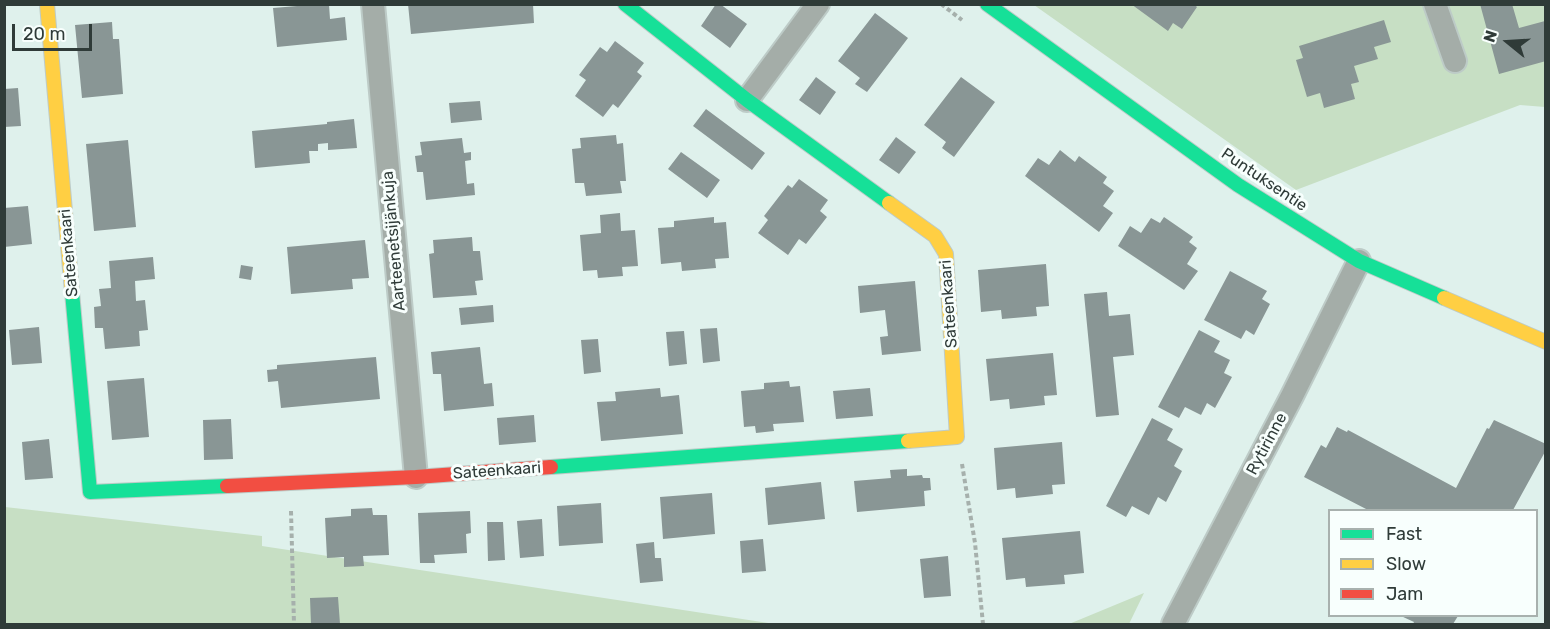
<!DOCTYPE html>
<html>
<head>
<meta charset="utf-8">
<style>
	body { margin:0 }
	#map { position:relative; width:1550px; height:629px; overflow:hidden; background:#dff1ec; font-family:Rubik,sans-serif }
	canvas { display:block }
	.frame { position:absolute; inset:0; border:6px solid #2f3b38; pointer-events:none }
	.legend { position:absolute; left:1328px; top:509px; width:210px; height:108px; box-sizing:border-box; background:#f8fffd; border:2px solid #a8b1ae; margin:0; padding:8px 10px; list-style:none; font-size:18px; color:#2f3b38 }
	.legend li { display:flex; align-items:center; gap:12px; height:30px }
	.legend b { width:30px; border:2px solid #a8b1ae }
	.north { position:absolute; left:1478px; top:12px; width:60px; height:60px; -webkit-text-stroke:4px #f8fffd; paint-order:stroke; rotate:288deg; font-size:16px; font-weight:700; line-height:24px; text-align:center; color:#2f3b38 }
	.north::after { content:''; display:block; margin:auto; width:21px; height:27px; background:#2f3b38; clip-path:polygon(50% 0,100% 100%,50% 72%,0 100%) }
	.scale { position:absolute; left:12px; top:24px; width:80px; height:27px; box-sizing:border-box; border:3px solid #2f3b38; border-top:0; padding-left:8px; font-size:18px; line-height:21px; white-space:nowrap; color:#2f3b38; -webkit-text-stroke:4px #f8fffd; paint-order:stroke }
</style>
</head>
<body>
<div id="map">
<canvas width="1550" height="629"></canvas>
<div class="frame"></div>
<ul class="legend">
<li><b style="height:8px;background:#16e098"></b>Fast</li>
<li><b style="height:8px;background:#ffcf43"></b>Slow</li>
<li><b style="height:8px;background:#f24e42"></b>Jam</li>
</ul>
<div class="north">N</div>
<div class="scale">20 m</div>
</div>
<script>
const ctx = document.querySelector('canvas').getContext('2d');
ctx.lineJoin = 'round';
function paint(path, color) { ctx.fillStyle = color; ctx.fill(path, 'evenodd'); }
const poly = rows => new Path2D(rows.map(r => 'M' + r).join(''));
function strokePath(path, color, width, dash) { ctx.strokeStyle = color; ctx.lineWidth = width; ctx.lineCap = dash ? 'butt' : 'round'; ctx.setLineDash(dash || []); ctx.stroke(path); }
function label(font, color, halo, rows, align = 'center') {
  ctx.font = font + ' Rubik,sans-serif'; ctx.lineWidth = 6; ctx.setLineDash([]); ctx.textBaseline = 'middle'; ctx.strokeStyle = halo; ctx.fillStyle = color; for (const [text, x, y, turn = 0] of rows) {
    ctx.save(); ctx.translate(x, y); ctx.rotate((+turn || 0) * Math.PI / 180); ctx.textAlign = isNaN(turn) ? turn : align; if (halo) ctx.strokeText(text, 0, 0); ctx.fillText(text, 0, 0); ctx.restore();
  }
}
paint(poly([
	[1034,5,1545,5,1545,107,1520,105,1296,190],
	[5,507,262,536,262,546,775,624,5,624],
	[1144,593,1129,624,1069,624]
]), '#c7dfc4');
paint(poly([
	[408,4,533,4,534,23,411,34],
	[716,4,720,4,747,24,730,48,701,26],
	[1131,4,1194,4,1197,7,1182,29,1173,23,1168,31],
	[1480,4,1512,4,1519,28,1545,21,1546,61,1499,74],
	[309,5,329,5,330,19,345,17,347,40,277,47,273,8],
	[875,13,908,38,867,92,855,84,860,78,838,61],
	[1384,20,1391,42,1374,47,1378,59,1354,66,1359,82,1351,84,1355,99,1324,108,1320,93,1307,97,1296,60,1303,58,1299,46],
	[112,22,113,39,119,39,123,94,82,98,75,25],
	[615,41,644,63,637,72,642,76,618,108,613,104,603,117,575,96,586,80,579,75,600,47,607,52],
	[816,77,836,92,820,115,799,100],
	[961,77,995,102,954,157,942,148,946,142,924,125],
	[18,88,21,126,4,127,4,89],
	[480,101,482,120,451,123,449,103],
	[706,109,765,153,752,170,693,126],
	[354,119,357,148,328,150,328,143,318,144,318,151,309,151,310,163,255,168,252,131,327,124,327,122],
	[616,135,617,144,623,143,626,181,620,181,622,193,586,196,584,183,575,183,572,149,581,148,580,138],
	[896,137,916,152,899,174,879,160],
	[462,138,464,153,471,152,471,160,465,161,467,184,474,183,475,195,426,200,423,172,417,172,415,156,422,155,420,142],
	[128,140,136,227,94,231,86,144],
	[1060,150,1075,162,1079,156,1107,177,1103,183,1114,191,1103,206,1113,213,1099,232,1025,176,1038,158,1049,165],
	[681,152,720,180,707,198,668,169],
	[799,179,828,200,820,211,827,217,806,244,799,239,788,255,758,233,768,220,764,216,788,185,792,188],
	[28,206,32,244,4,247,4,208],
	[620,213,621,231,635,230,638,266,622,267,623,276,598,278,597,270,583,271,580,235,601,233,600,215],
	[714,217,714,223,726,222,729,258,715,259,716,268,682,271,681,262,661,264,658,228,674,227,674,221],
	[1164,217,1193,237,1189,242,1197,248,1187,264,1198,271,1184,290,1118,246,1130,226,1141,233,1151,218,1160,223],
	[472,237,473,251,480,251,483,280,475,281,477,295,433,298,429,254,434,253,433,240],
	[365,240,369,278,352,279,353,289,291,294,287,247],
	[153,257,155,279,135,281,136,301,145,300,148,330,139,331,140,346,105,349,103,328,95,328,94,307,101,306,99,289,111,288,109,261],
	[1046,264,1049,306,1036,307,1037,316,1002,319,1001,310,981,312,978,270],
	[241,265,253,267,251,280,239,278],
	[1230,271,1267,291,1262,299,1270,304,1254,335,1246,330,1241,339,1204,320],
	[915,281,921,351,882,355,880,337,888,336,885,310,860,313,858,286],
	[1107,292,1109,316,1130,314,1134,355,1113,357,1119,415,1096,417,1084,294],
	[493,305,494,322,461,325,459,308],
	[39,327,42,363,12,365,9,330],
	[717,328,720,361,703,363,700,329],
	[1199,330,1220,341,1214,352,1230,360,1224,373,1232,377,1215,408,1207,403,1201,415,1185,407,1179,418,1158,407],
	[684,331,687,364,669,366,666,332],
	[598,339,601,372,584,374,581,340],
	[480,347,484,384,492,383,494,406,444,411,441,374,433,374,431,352],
	[1053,353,1057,395,1044,396,1045,405,1010,409,1009,399,990,401,986,359],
	[376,357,380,399,281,408,278,381,268,382,267,370,277,369,277,365],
	[144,378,149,437,112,440,107,381],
	[789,381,790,387,800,386,804,422,773,424,774,431,756,433,755,426,744,427,741,391,764,389,764,383],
	[660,388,661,397,679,395,683,434,601,441,597,402,616,401,615,392],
	[870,388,873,416,836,419,833,391],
	[534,415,536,442,499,445,497,418],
	[1152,418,1173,429,1167,440,1183,449,1174,466,1182,471,1166,502,1158,497,1149,515,1132,506,1126,517,1106,506],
	[231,419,233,459,204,460,203,420],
	[1494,420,1546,444,1546,450,1513,510,1368,510,1304,477,1321,445,1326,448,1337,427,1347,432,1348,430,1456,488,1487,428,1489,429],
	[49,439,53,478,25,480,22,442],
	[1062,442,1065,484,1052,485,1053,494,1016,498,1015,488,997,490,994,448],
	[907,469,907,476,922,475,923,478,930,478,931,490,924,491,925,506,857,512,854,481,891,478,890,470],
	[821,482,825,519,768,525,765,488],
	[712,493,715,534,663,539,660,497],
	[601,503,603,543,559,546,557,506],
	[372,508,373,515,387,515,389,555,363,556,364,566,344,567,344,557,327,558,325,518,351,516,351,509],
	[470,511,471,533,466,534,467,553,434,555,435,563,420,563,418,513],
	[542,519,544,556,520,558,517,521],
	[487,522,503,522,505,560,488,561],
	[1080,531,1084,573,1064,575,1065,584,1026,587,1025,578,1006,580,1002,538],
	[763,539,766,571,742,573,740,541],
	[654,542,655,558,661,558,663,581,640,583,636,544],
	[948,556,951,596,924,598,920,559],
	[338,597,340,624,311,624,310,598],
	[1401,616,1458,616,1453,624,1413,624,1414,622]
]), '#899695');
const street = poly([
	[373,4,416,477],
	[1435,4,1455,61],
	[747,100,818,4],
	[1173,624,1292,396,1359,261]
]);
const fast = poly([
	[625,4,747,100,889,203],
	[987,4,1238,185,1359,261,1444,298],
	[72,292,90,492,227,486],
	[551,467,908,441]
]);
const slow = poly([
	[47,4,72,292],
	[889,203,935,236,946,254,957,437,908,441],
	[1444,298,1546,342]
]);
const jam = poly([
	[227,486,416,477,551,467]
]);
strokePath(street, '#bdcbc7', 26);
strokePath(fast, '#bdcbc7', 16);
strokePath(slow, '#bdcbc7', 16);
strokePath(jam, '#bdcbc7', 16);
strokePath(poly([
	[941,4,962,20],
	[962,464,975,543,983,624],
	[291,511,294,624]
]), '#a6b0ac', 4, [4.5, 3]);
strokePath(street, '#a4ada8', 22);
strokePath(fast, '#16e098', 14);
strokePath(slow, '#ffcf43', 14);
strokePath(jam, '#f24e42', 14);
label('16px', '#2f3b38', '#f8fffd', [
	["Puntuksentie",1264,180,34],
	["Aarteenetsijänkuja",394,241,-95],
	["Sateenkaari",69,253,-95],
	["Sateenkaari",949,304,-94],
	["Rytirinne",1267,444,-62],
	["Sateenkaari",497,471,-4]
]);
</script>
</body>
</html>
